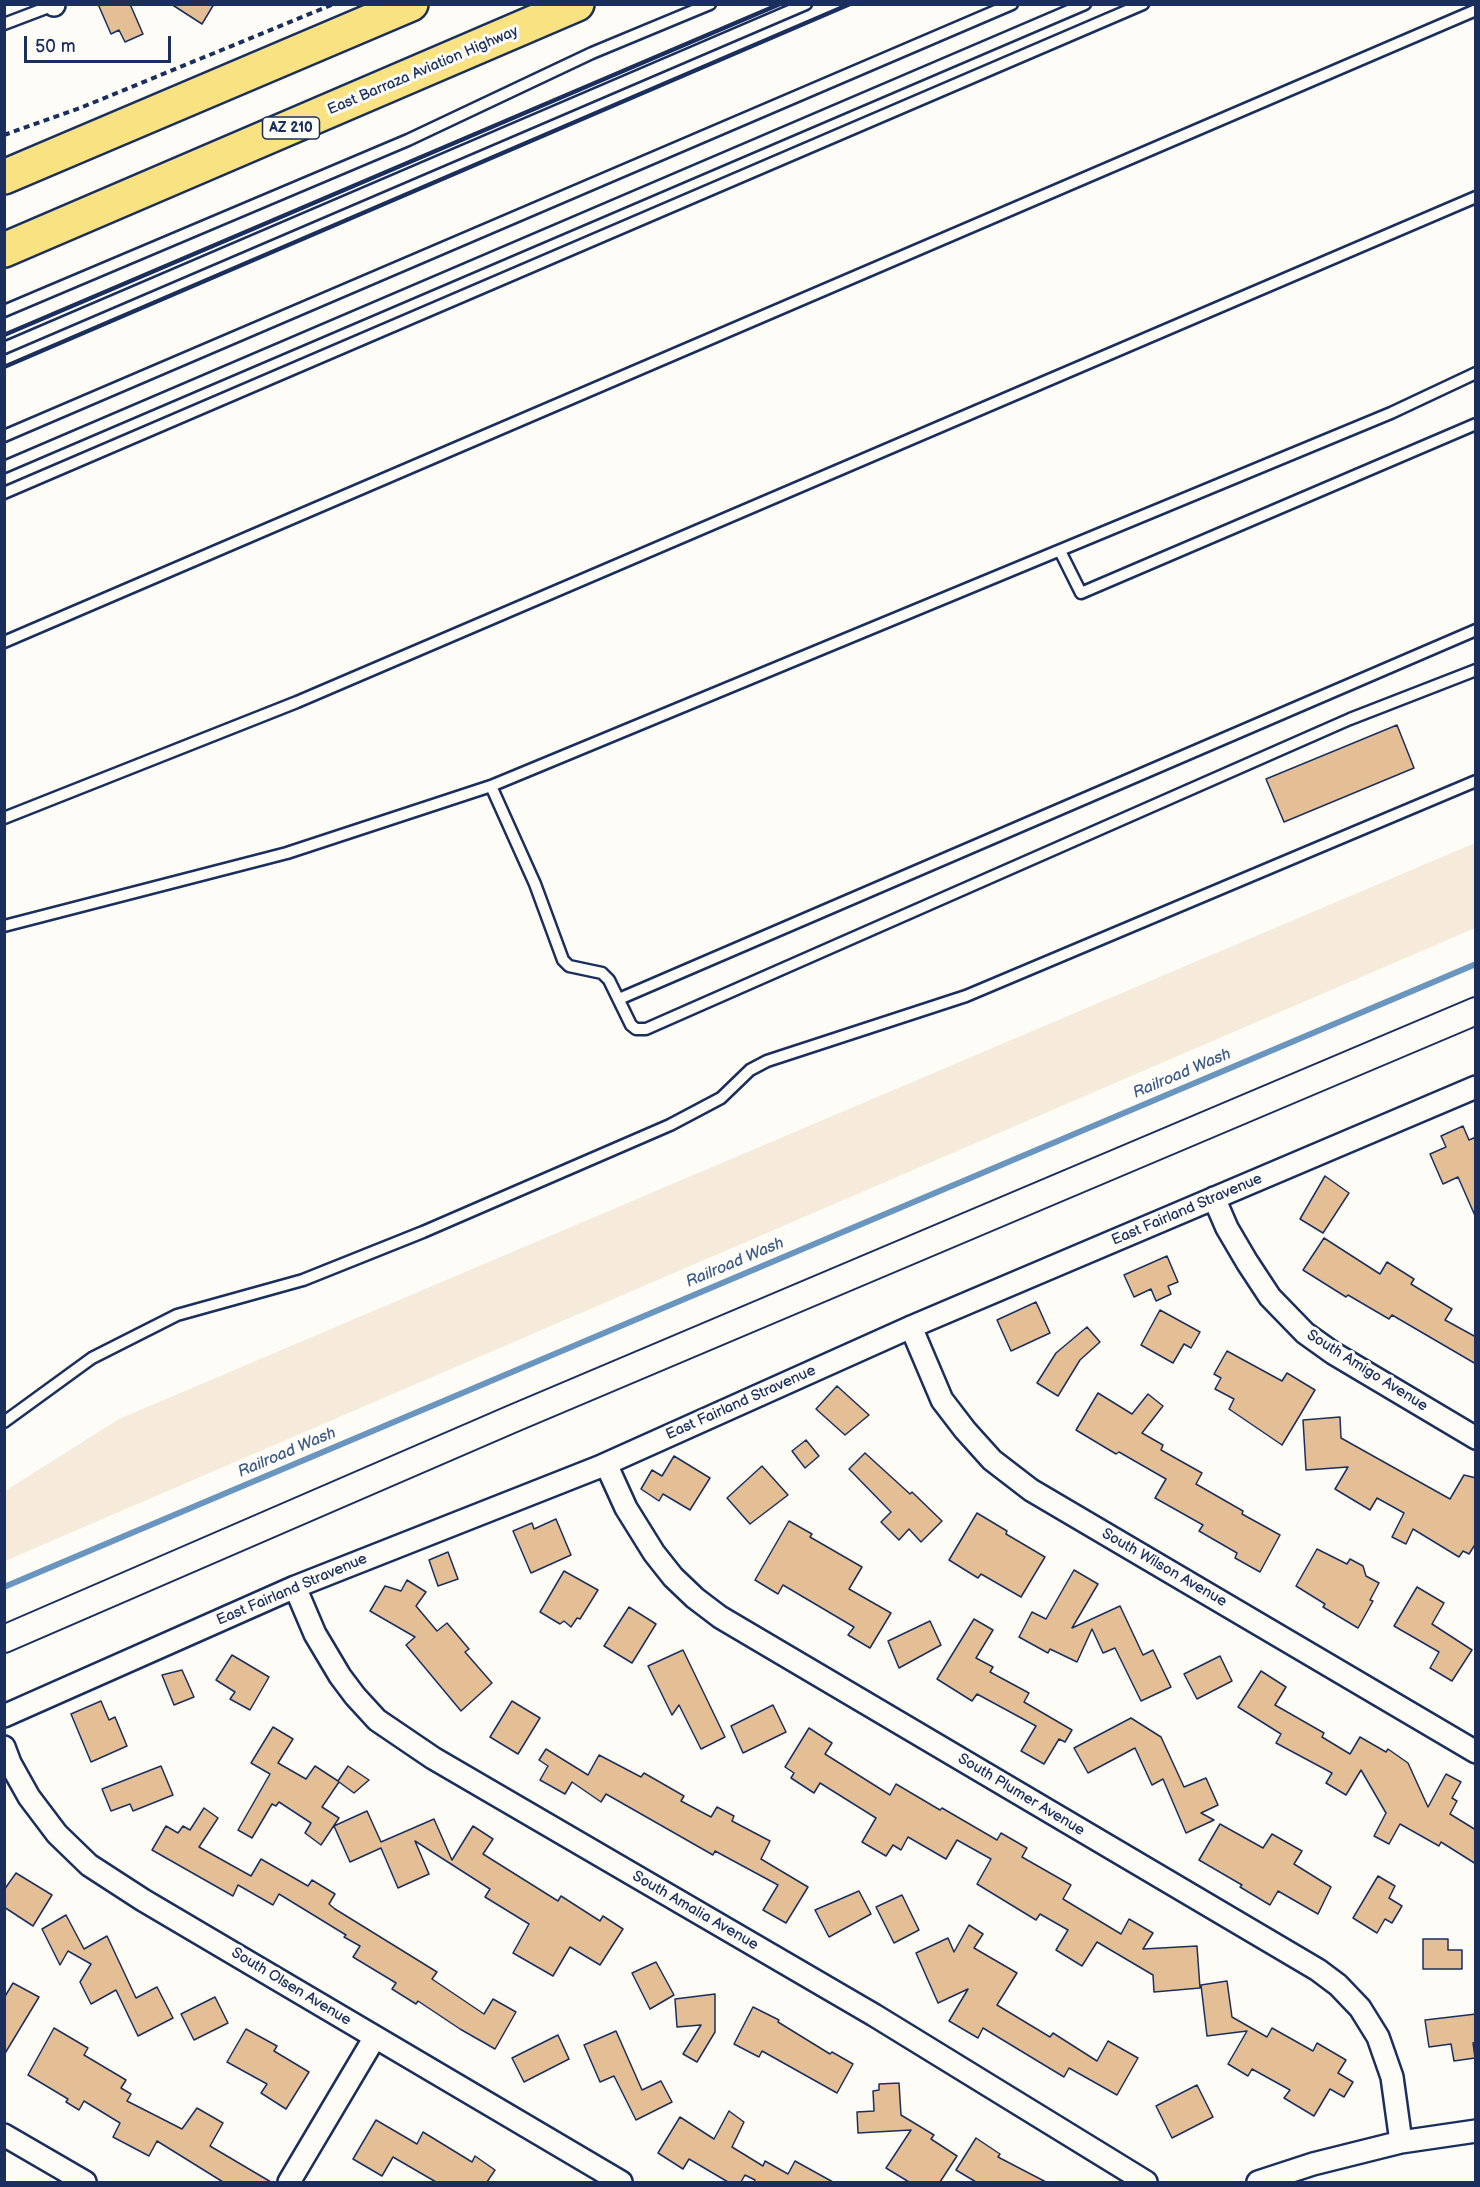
<!DOCTYPE html>
<html>
<head>
<meta charset="utf-8">
<style>
	body { margin:0 }
	#map { position:relative; width:1480px; height:2187px; overflow:hidden; background:#fdfcf7; font-family:"Balsamiq Sans",sans-serif }
	canvas { display:block }
	.frame { position:absolute; inset:0; border:6px solid #1b2f5e; pointer-events:none }
	.scale { position:absolute; left:24px; top:36px; width:147px; height:27px; box-sizing:border-box; border:3px solid #1b2f5e; border-top:0; padding-left:8px; font-size:18px; line-height:21px; white-space:nowrap; color:#1b2f5e; -webkit-text-stroke:4px #fdfcf7; paint-order:stroke }
</style>
</head>
<body>
<div id="map">
<canvas width="1480" height="2187"></canvas>
<div class="frame"></div>
<div class="scale">50 m</div>
</div>
<script>
const ctx = document.querySelector('canvas').getContext('2d');
ctx.lineJoin = 'round';
function paint(path, color) { ctx.fillStyle = color; ctx.fill(path, 'evenodd'); }
const poly = rows => new Path2D(rows.map(r => 'M' + r).join(''));
function strokePath(path, color, width, dash) { ctx.strokeStyle = color; ctx.lineWidth = width; ctx.lineCap = dash ? 'butt' : 'round'; ctx.setLineDash(dash || []); ctx.stroke(path); }
function label(font, color, halo, rows, align = 'center') {
  ctx.font = font + ' "Balsamiq Sans",sans-serif'; ctx.lineWidth = 6; ctx.setLineDash([]); ctx.textBaseline = 'middle'; ctx.strokeStyle = halo; ctx.fillStyle = color; for (const [text, x, y, turn = 0] of rows) {
    ctx.save(); ctx.translate(x, y); ctx.rotate((+turn || 0) * Math.PI / 180); ctx.textAlign = isNaN(turn) ? turn : align; if (halo) ctx.strokeText(text, 0, 0); ctx.fillText(text, 0, 0); ctx.restore();
  }
}
paint(poly([
	[1475,843,1475,928,5,1561,5,1491,119,1419]
]), '#f6eada');
strokePath(poly([
	[4,1587,1476,964]
]), '#6995be', 6);
const building = poly([
	[98,4,130,4,143,34,125,42,119,30,111,34,98,4],
	[171,4,214,4,202,24,171,4],
	[1397,725,1414,768,1284,822,1266,779,1397,725],
	[1463,1126,1469,1140,1476,1137,1476,1218,1458,1177,1443,1184,1430,1154,1446,1147,1441,1136,1463,1126],
	[1325,1176,1349,1193,1323,1233,1300,1219,1325,1176],
	[1324,1238,1380,1274,1387,1262,1414,1279,1411,1284,1452,1309,1445,1320,1476,1337,1476,1364,1392,1315,1389,1319,1348,1295,1346,1297,1303,1270,1324,1238],
	[1167,1256,1178,1282,1168,1286,1171,1294,1156,1301,1151,1289,1134,1297,1124,1275,1167,1256],
	[1036,1302,1050,1333,1011,1351,997,1320,1036,1302],
	[1160,1310,1200,1332,1191,1348,1184,1344,1173,1363,1141,1345,1160,1310],
	[1087,1327,1100,1342,1080,1360,1058,1396,1037,1383,1056,1353,1087,1327],
	[1227,1351,1282,1381,1287,1373,1315,1390,1282,1445,1229,1409,1234,1399,1215,1389,1221,1378,1214,1374,1227,1351],
	[837,1386,869,1415,845,1435,816,1409,837,1386],
	[1098,1393,1132,1414,1148,1394,1163,1406,1142,1433,1163,1445,1161,1450,1202,1473,1196,1484,1243,1511,1242,1514,1280,1535,1260,1572,1235,1558,1237,1553,1199,1531,1203,1525,1155,1498,1166,1479,1119,1452,1116,1454,1076,1430,1098,1393],
	[1340,1417,1341,1438,1450,1499,1464,1475,1476,1478,1476,1543,1469,1554,1463,1551,1459,1557,1413,1529,1406,1544,1392,1537,1404,1513,1377,1498,1370,1510,1335,1489,1348,1467,1306,1470,1303,1420,1340,1417],
	[806,1440,819,1456,805,1468,792,1451,806,1440],
	[865,1453,910,1494,912,1492,942,1521,921,1542,909,1529,899,1540,881,1522,891,1512,849,1469,865,1453],
	[674,1456,710,1478,690,1510,663,1494,659,1501,641,1489,652,1470,662,1476,674,1456],
	[762,1466,788,1495,750,1524,727,1498,762,1466],
	[977,1513,1007,1531,1006,1534,1045,1557,1021,1597,981,1574,978,1578,949,1560,977,1513],
	[556,1519,571,1555,531,1573,513,1531,532,1523,534,1529,556,1519],
	[789,1521,812,1534,810,1537,862,1567,849,1589,891,1613,870,1648,848,1635,854,1627,783,1585,778,1594,755,1580,789,1521],
	[1317,1549,1347,1564,1350,1559,1363,1566,1366,1576,1379,1583,1370,1600,1373,1601,1358,1628,1323,1607,1325,1604,1296,1586,1317,1549],
	[448,1552,458,1579,438,1586,429,1560,448,1552],
	[1074,1570,1098,1584,1072,1628,1120,1606,1143,1655,1153,1650,1171,1687,1141,1701,1115,1648,1103,1653,1092,1629,1077,1662,1050,1649,1048,1653,1019,1637,1032,1612,1046,1619,1074,1570],
	[564,1571,598,1590,580,1619,577,1618,571,1627,564,1621,560,1624,540,1612,564,1571],
	[407,1580,426,1592,416,1606,437,1631,447,1623,469,1649,465,1652,492,1683,461,1711,406,1645,415,1637,370,1611,385,1586,401,1591,407,1580],
	[1417,1587,1444,1603,1432,1624,1472,1650,1452,1681,1430,1668,1439,1652,1394,1626,1417,1587],
	[629,1607,656,1624,632,1663,604,1646,629,1607],
	[974,1619,993,1630,976,1658,993,1667,990,1672,1029,1693,1024,1702,1072,1730,1065,1742,1059,1739,1044,1764,1021,1751,1036,1726,977,1694,972,1701,937,1679,974,1619],
	[930,1621,941,1645,899,1668,888,1641,930,1621],
	[683,1650,725,1737,701,1749,679,1705,672,1715,648,1666,683,1650],
	[232,1655,269,1677,250,1710,230,1699,235,1692,216,1680,232,1655],
	[1220,1656,1232,1681,1197,1699,1184,1674,1220,1656],
	[182,1670,194,1697,174,1705,162,1675,182,1670],
	[1261,1671,1286,1687,1275,1705,1324,1733,1322,1737,1350,1754,1360,1737,1386,1752,1388,1749,1408,1763,1428,1807,1446,1774,1461,1782,1452,1798,1457,1801,1450,1814,1476,1830,1476,1864,1441,1842,1439,1846,1400,1824,1389,1844,1374,1836,1386,1813,1361,1770,1346,1795,1326,1783,1332,1773,1276,1743,1281,1734,1238,1707,1261,1671],
	[101,1701,109,1720,115,1717,127,1746,91,1762,71,1714,101,1701],
	[512,1701,540,1718,518,1754,490,1737,512,1701],
	[773,1705,786,1732,743,1753,731,1726,773,1705],
	[1131,1718,1161,1737,1184,1787,1206,1778,1218,1805,1201,1813,1214,1820,1186,1833,1163,1779,1152,1785,1135,1748,1088,1773,1074,1748,1131,1718],
	[273,1727,293,1739,278,1763,306,1779,315,1766,338,1781,348,1766,369,1780,354,1793,339,1782,322,1807,339,1818,321,1845,305,1833,311,1823,279,1802,276,1806,272,1804,252,1838,238,1830,270,1774,251,1763,273,1727],
	[809,1728,832,1743,825,1754,890,1795,896,1784,940,1810,942,1808,997,1840,1001,1833,1027,1848,1022,1857,1071,1885,1063,1899,1121,1934,1129,1919,1153,1933,1143,1949,1197,1946,1200,1988,1154,1992,1153,1975,1097,1942,1082,1966,1056,1950,1068,1930,1040,1914,1036,1920,977,1884,991,1859,957,1840,946,1859,908,1837,901,1850,893,1845,886,1856,862,1842,876,1818,820,1783,814,1793,791,1778,794,1773,785,1767,809,1728],
	[546,1749,588,1775,599,1755,641,1777,644,1773,684,1796,681,1801,711,1817,717,1807,734,1816,732,1821,770,1841,761,1859,808,1887,786,1923,763,1910,778,1885,715,1851,713,1855,606,1794,601,1802,572,1782,565,1794,540,1780,548,1766,539,1760,546,1749],
	[161,1766,173,1795,133,1811,130,1804,111,1811,102,1789,161,1766],
	[204,1808,218,1818,199,1847,251,1876,261,1859,308,1886,312,1880,335,1894,329,1904,335,1909,437,1972,432,1979,484,2014,493,1999,516,2012,495,2049,460,2029,418,2001,416,2004,392,1989,396,1983,353,1957,360,1946,344,1937,346,1935,279,1894,273,1905,238,1885,233,1896,152,1850,166,1826,178,1833,183,1826,190,1830,204,1808],
	[367,1811,381,1842,434,1819,452,1860,473,1826,493,1839,483,1854,558,1901,561,1896,600,1921,603,1916,623,1929,600,1965,570,1947,553,1976,513,1953,529,1924,485,1897,490,1889,415,1841,429,1874,398,1888,381,1848,350,1862,334,1826,367,1811],
	[1220,1824,1263,1848,1272,1834,1302,1851,1294,1864,1331,1887,1318,1914,1278,1891,1270,1905,1240,1887,1242,1885,1199,1860,1220,1824],
	[16,1873,52,1895,33,1926,4,1907,4,1890,16,1873],
	[1378,1876,1395,1886,1389,1898,1402,1906,1392,1923,1385,1919,1377,1933,1353,1918,1378,1876],
	[859,1891,871,1914,829,1937,815,1910,859,1891],
	[902,1895,919,1930,894,1943,876,1907,902,1895],
	[66,1915,84,1949,107,1936,136,1998,157,1987,173,2018,138,2036,116,1990,91,2004,80,1982,91,1964,68,1951,60,1965,42,1929,66,1915],
	[969,1925,983,1934,974,1948,1017,1973,997,2005,1050,2037,1053,2033,1097,2061,1108,2041,1138,2058,1117,2095,1069,2068,1064,2077,983,2028,978,2038,949,2021,968,1989,938,2003,916,1953,948,1938,954,1952,969,1925],
	[1423,1939,1448,1939,1448,1950,1462,1950,1462,1969,1423,1969,1423,1939],
	[656,1962,674,1995,650,2009,632,1973,656,1962],
	[1227,1981,1232,2017,1267,2037,1272,2028,1313,2051,1317,2043,1346,2060,1338,2073,1353,2082,1344,2097,1330,2089,1314,2116,1284,2098,1290,2090,1252,2069,1248,2076,1228,2064,1247,2031,1207,2036,1201,1985,1227,1981],
	[13,1983,39,1997,4,2055,4,1998,13,1983],
	[715,1994,715,2032,697,2062,683,2054,701,2025,677,2027,675,1999,715,1994],
	[215,1997,228,2023,194,2040,181,2014,215,1997],
	[753,2007,779,2020,778,2022,830,2054,832,2052,853,2064,837,2093,762,2051,759,2057,734,2044,753,2007],
	[1476,2014,1476,2042,1473,2043,1475,2058,1454,2061,1451,2044,1429,2047,1425,2020,1476,2014],
	[54,2028,88,2048,84,2055,126,2080,121,2088,131,2094,127,2101,182,2129,197,2108,223,2123,210,2146,271,2182,223,2182,157,2141,149,2156,113,2137,120,2123,84,2101,79,2110,66,2102,68,2099,28,2075,54,2028],
	[246,2029,277,2046,274,2051,309,2072,286,2109,261,2093,267,2084,227,2062,246,2029],
	[616,2031,642,2090,661,2081,672,2102,636,2120,614,2076,600,2082,584,2045,616,2031],
	[558,2035,569,2059,524,2082,512,2058,558,2035],
	[899,2083,901,2115,934,2135,931,2139,957,2156,940,2182,909,2182,886,2168,911,2130,858,2133,857,2112,874,2111,873,2091,879,2090,879,2084,899,2083],
	[1197,2085,1213,2117,1172,2138,1156,2106,1197,2085],
	[729,2111,744,2122,732,2147,763,2166,765,2161,788,2174,795,2161,833,2182,754,2182,755,2180,745,2175,741,2182,728,2182,689,2159,683,2169,658,2153,680,2117,714,2139,729,2111],
	[376,2120,417,2144,423,2132,472,2162,475,2156,495,2170,487,2182,436,2182,393,2157,382,2176,353,2159,376,2120],
	[976,2138,1000,2154,998,2157,1046,2182,976,2182,956,2170,976,2138]
]);
paint(building, '#e4bf95');
strokePath(building, '#1b2f5e', 1.5);
const service = poly([
	[4,24,54,5],
	[4,311,408,140,592,53,710,4],
	[4,348,806,4],
	[4,436,1012,4],
	[4,467,1085,4],
	[4,493,1143,4],
	[1060,551,1081,593,1476,424],
	[4,642,1476,10],
	[491,786,1391,413,1476,373],
	[4,818,297,702,1476,197],
	[4,926,287,853,491,786,535,884,563,960,569,966,602,973,609,980,631,1025,636,1029,646,1029,1350,719,1476,670],
	[619,999,1476,630],
	[4,1422,92,1358,177,1315,303,1280,423,1232,670,1125,721,1098,750,1070,767,1061,966,996,1476,781]
]);
const minor = poly([
	[53,4,54,5],
	[1214,1198,1227,1228,1247,1262,1270,1297,1305,1333,1333,1353,1476,1438],
	[911,1327,942,1400,965,1430,992,1460,1031,1490,1476,1752],
	[606,1464,626,1508,654,1553,673,1577,695,1598,720,1617,1318,1970,1338,1985,1360,2008,1378,2037,1392,2077,1401,2142],
	[295,1587,315,1634,340,1676,355,1696,377,1720,433,1758,874,2015,1146,2182],
	[4,1716,295,1587,599,1467,911,1327,1476,1087],
	[4,1747,10,1763,29,1797,57,1834,89,1865,143,1900,621,2182],
	[4,2135,85,2182],
	[289,2182,375,2037],
	[1258,2182,1313,2164,1401,2142,1476,2131]
]);
const tertiary = poly([
	[4,1639,512,1419,1476,1011]
]);
const primary = poly([
	[4,177,411,4],
	[4,250,577,4]
]);
strokePath(service, '#1b2f5e', 15);
strokePath(minor, '#1b2f5e', 26);
strokePath(tertiary, '#1b2f5e', 30);
strokePath(primary, '#1b2f5e', 38);
strokePath(poly([
	[4,135,80,108,334,4]
]), '#1b2f5e', 4, [6, 4.5]);
strokePath(service, '#fdfcf7', 10);
strokePath(minor, '#fdfcf7', 21);
strokePath(tertiary, '#fdfcf7', 26);
strokePath(primary, '#f8e281', 33);
strokePath(poly([
	[4,335,780,4],
	[4,367,850,4]
]), '#1b2f5e', 4.5);
for (const [x, y, w] of [
	[291,128,57]
]) { const box = new Path2D(); box.roundRect(x - w / 2, y - 11, w, 22, 4.5); ctx.fillStyle = '#fdfcf7'; ctx.fill(box); strokePath(box, '#1b2f5e', 1.5); }
label('bold 14px', '#1b2f5e', null, [
	["AZ 210",291,128]
]);
label('15px', '#1b2f5e', '#fdfcf7', [
	["East Barraza Aviation Highway",423,71,-23],
	["East Fairland Stravenue",1187,1210,-23],
	["South Amigo Avenue",1367,1371,32],
	["East Fairland Stravenue",741,1403,-24],
	["South Wilson Avenue",1164,1568,30],
	["East Fairland Stravenue",292,1590,-23],
	["South Plumer Avenue",1021,1795,31],
	["South Amalia Avenue",695,1911,30],
	["South Olsen Avenue",291,1987,31]
]);
label('italic 16px', '#3c5a86', '#fdfcf7', [
	["Railroad Wash",1182,1074,-23],
	["Railroad Wash",735,1263,-23],
	["Railroad Wash",287,1453,-23]
]);
</script>
</body>
</html>
